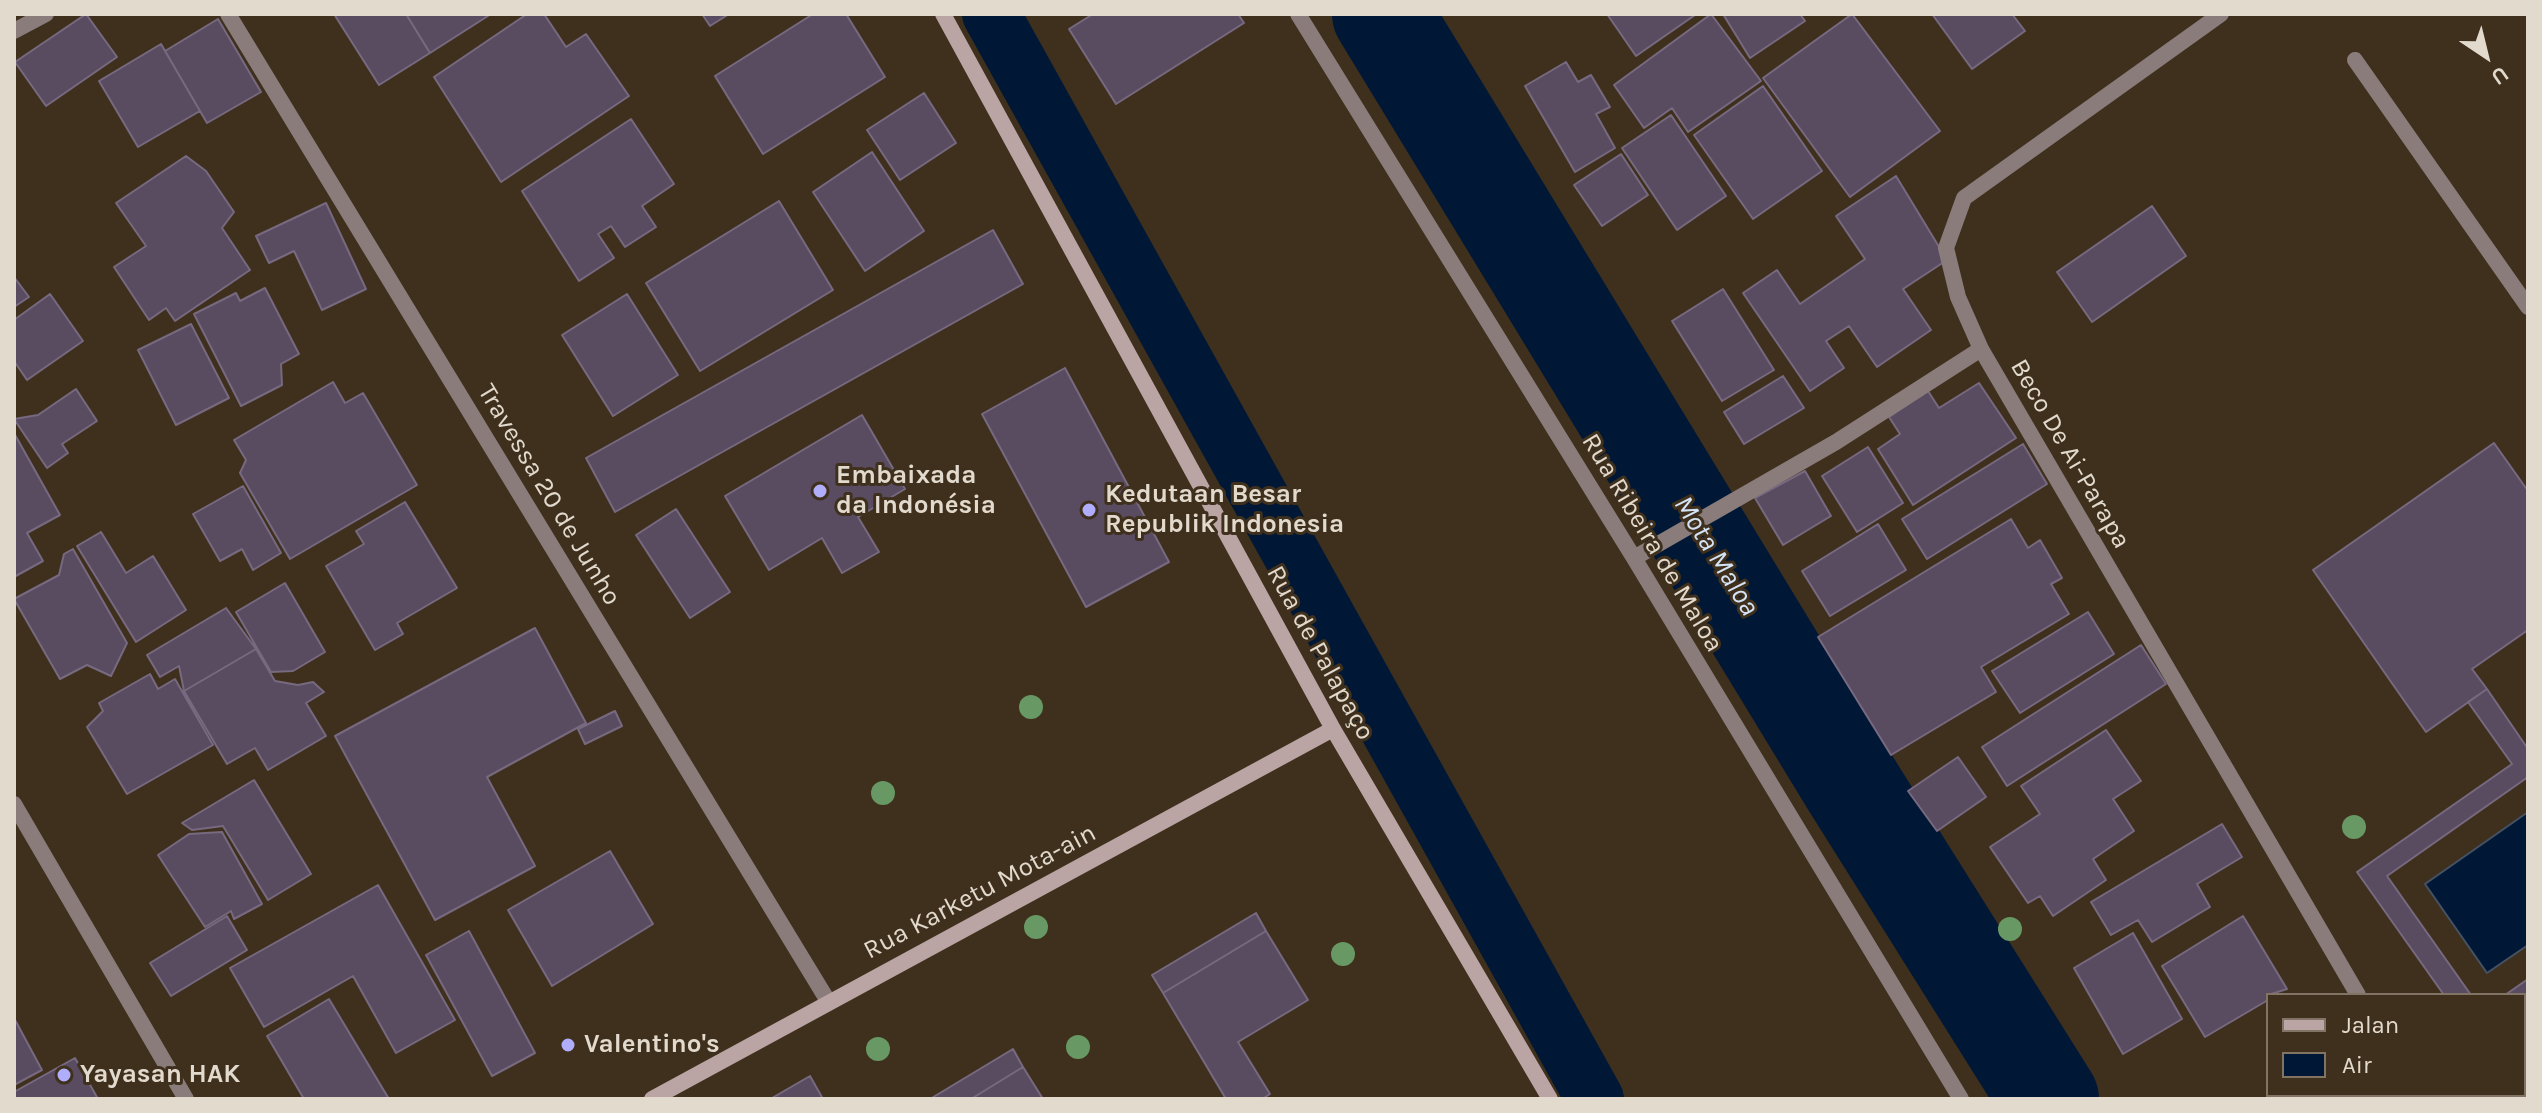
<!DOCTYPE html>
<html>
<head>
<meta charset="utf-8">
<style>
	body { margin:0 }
	#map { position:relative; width:2542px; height:1113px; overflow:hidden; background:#3f301d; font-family:Karla,sans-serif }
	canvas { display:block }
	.frame { position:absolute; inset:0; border:16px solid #e3dace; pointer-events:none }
	.legend { position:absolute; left:2266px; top:993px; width:260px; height:104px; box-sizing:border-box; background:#3f301d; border:2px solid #817464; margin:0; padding:10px 14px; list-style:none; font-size:24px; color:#e3dace }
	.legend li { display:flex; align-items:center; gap:16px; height:40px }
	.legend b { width:40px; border:2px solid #817464 }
	.north { position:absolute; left:2446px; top:16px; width:80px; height:80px; -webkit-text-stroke:6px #3f301d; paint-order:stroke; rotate:145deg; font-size:22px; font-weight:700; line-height:32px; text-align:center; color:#e3dace }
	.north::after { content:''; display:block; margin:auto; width:28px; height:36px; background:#e3dace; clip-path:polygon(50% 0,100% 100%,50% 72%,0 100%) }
</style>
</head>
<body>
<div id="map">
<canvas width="2542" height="1113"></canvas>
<div class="frame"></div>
<ul class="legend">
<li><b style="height:10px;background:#baa5a4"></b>Jalan</li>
<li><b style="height:22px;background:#001836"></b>Air</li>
</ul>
<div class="north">U</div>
</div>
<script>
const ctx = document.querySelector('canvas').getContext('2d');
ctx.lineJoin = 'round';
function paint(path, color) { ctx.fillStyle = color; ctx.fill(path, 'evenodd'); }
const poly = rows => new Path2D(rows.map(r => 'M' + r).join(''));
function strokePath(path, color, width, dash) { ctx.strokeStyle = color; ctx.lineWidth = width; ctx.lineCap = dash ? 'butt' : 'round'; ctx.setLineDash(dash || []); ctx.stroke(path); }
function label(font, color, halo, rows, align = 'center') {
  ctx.font = font + ' Karla,sans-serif'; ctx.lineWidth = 6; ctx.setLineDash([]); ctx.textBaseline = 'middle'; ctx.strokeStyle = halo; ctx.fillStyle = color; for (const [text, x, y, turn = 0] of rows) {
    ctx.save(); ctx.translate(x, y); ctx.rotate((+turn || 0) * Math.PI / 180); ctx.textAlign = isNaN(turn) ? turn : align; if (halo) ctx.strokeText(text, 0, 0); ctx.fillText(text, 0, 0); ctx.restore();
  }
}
const water = poly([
	[2528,812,2528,945,2487,973,2425,884,2528,812]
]);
paint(water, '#001836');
strokePath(water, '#445264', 2);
strokePath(poly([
	[1356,14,2024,1099]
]), '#445264', 16);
strokePath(poly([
	[991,14,1595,1099]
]), '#001836', 58);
strokePath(poly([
	[1382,14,1851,784,2049,1099]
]), '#001836', 100);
const building = poly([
	[86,14,117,57,46,106,15,62,86,14],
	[334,14,406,14,430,53,379,85,334,14],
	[406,14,491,14,430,53,406,14],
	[527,14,544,14,566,47,586,34,629,96,501,182,434,77,527,14],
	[702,14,729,14,710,26,702,14],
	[813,14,846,14,885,77,763,154,715,76,813,14],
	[1093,14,1238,14,1244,23,1116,104,1069,29,1093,14],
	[1607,14,1695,14,1695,15,1636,56,1607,14],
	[1711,14,1761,81,1688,132,1672,108,1644,128,1614,85,1711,14],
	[1723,14,1800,14,1805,21,1750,58,1723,14],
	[1852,14,1940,131,1850,197,1763,78,1852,14],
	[1932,14,2012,14,2025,31,1972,69,1932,14],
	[218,19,261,92,207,123,165,51,218,19],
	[161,44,200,111,138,147,99,81,161,44],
	[1566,62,1578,82,1591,75,1610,107,1596,114,1615,148,1575,172,1525,86,1566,62],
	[1763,86,1822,171,1753,219,1694,135,1763,86],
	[924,93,956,143,900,180,867,130,924,93],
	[1671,115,1726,196,1677,230,1622,148,1671,115],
	[631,119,674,184,642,206,656,227,625,247,611,226,598,234,614,258,579,281,522,191,631,119],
	[872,152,924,231,865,271,813,192,872,152],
	[1621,154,1648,195,1602,226,1574,185,1621,154],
	[186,156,206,171,234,212,222,228,250,270,175,321,166,308,149,320,114,267,146,246,116,203,186,156],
	[1896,176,1947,260,1903,289,1931,330,1877,367,1849,326,1826,341,1844,368,1810,391,1743,293,1777,270,1800,304,1865,259,1836,216,1896,176],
	[779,201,833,290,700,371,646,283,779,201],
	[326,203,366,289,322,310,294,251,269,263,256,236,326,203],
	[2152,206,2186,256,2092,322,2057,272,2152,206],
	[993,230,1023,284,615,512,586,458,993,230],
	[14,277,29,297,14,307,14,277],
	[265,288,299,354,281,364,282,385,241,406,194,314,236,293,240,301,265,288],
	[1723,289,1774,370,1722,401,1672,321,1723,289],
	[50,294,83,341,27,380,14,361,14,320,50,294],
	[627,294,678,375,613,416,562,335,627,294],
	[191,324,229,398,176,425,138,350,191,324],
	[1065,368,1169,562,1086,607,982,414,1065,368],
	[1783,376,1804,408,1744,444,1724,412,1783,376],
	[333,382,345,403,363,393,417,485,290,559,240,473,246,460,234,440,333,382],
	[1979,383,2016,438,1913,505,1878,449,1900,434,1889,417,1928,391,1939,408,1979,383],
	[76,389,97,421,62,444,68,453,47,468,14,419,38,415,76,389],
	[862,415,905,489,858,517,879,552,842,573,822,538,769,570,725,496,862,415],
	[14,433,60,515,27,533,43,561,14,577,14,433],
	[2494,443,2528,491,2528,630,2472,669,2487,689,2426,732,2313,570,2494,443],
	[2023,444,2047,484,1927,559,1902,519,2023,444],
	[1868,447,1903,503,1857,532,1822,476,1868,447],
	[1805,471,1831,516,1783,545,1755,498,1805,471],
	[243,486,281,553,253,570,242,549,220,561,193,514,243,486],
	[405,502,457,588,397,623,403,634,375,650,326,566,364,544,356,531,405,502],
	[676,509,730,592,690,618,636,535,676,509],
	[2011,519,2028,548,2040,540,2062,578,2051,584,2069,614,1981,667,1996,692,1891,755,1818,637,2011,519],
	[1878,524,1906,570,1830,616,1802,571,1878,524],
	[101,532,126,573,153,556,186,610,136,642,77,546,101,532],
	[73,549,127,643,111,676,87,665,60,679,14,599,59,575,64,554,73,549],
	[285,583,325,652,293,671,271,672,236,612,285,583],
	[226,608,256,649,184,691,179,666,160,677,147,655,226,608],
	[2088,612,2114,654,2020,713,1992,671,2088,612],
	[535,628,586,723,487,777,535,866,435,920,335,736,535,628],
	[2141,645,2166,684,2007,786,1982,747,2141,645],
	[256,649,275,681,298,685,313,682,324,692,306,703,326,736,268,770,255,748,227,764,184,691,256,649],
	[150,674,158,689,175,679,213,745,127,794,87,727,103,711,99,703,150,674],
	[2487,689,2528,749,2528,777,2387,876,2471,995,2444,995,2357,872,2512,764,2468,702,2487,689],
	[615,711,622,726,585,744,578,729,615,711],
	[2106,730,2141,781,2113,799,2134,831,2093,859,2106,880,2053,916,2040,896,2028,903,1990,847,2040,814,2021,786,2106,730],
	[1958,757,1986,797,1937,831,1908,791,1958,757],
	[254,780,311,874,268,900,223,826,192,830,182,823,254,780],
	[2222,824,2242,857,2197,884,2210,907,2152,942,2138,920,2111,935,2091,902,2222,824],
	[222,832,262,904,234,919,231,911,205,927,158,855,189,834,222,832],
	[610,851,653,924,552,986,508,910,610,851],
	[378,885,455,1020,396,1053,353,976,264,1027,230,968,378,885],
	[1256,913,1266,931,1163,993,1152,975,1256,913],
	[227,916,247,950,171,996,150,963,227,916],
	[2243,916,2287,989,2268,995,2268,1000,2205,1037,2162,966,2243,916],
	[469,931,535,1053,492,1076,426,955,469,931],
	[1266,931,1308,1000,1238,1042,1270,1094,1262,1099,1226,1099,1163,993,1266,931],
	[2133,933,2182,1019,2123,1054,2074,968,2133,933],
	[2528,979,2528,1001,2524,1004,2524,995,2505,995,2528,979],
	[329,999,389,1099,304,1099,267,1036,329,999],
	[14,1018,42,1070,14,1085,14,1018],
	[1013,1049,1023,1067,971,1099,930,1099,1013,1049],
	[75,1058,98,1099,14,1099,14,1092,75,1058],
	[1023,1067,1043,1099,971,1099,1023,1067],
	[810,1076,823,1099,773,1099,772,1098,810,1076]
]);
paint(building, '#594b60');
strokePath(building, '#77697f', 2);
strokePath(poly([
	[2355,60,2528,307]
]), '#897c7b', 16);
strokePath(poly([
	[228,14,828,1001],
	[1298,14,1634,558,1961,1099],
	[2221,14,1964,198,1946,248,1958,297,1981,349,2358,995],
	[14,31,46,14],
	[1634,558,1836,442,1981,349],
	[14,804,186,1099],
	[2420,1095,2422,1099]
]), '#897c7b', 16);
strokePath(poly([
	[943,14,1333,729,1550,1099],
	[652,1099,1333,729]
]), '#baa5a4', 16);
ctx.fillStyle = '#689864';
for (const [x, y] of [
	[1031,707],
	[883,793],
	[2354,827],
	[1036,927],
	[2010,929],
	[1343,954],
	[1078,1047],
	[878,1049]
]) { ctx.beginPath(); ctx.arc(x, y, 12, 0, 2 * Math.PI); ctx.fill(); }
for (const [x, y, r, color] of [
	[820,491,8,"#b0aefa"],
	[1089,510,8,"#b0aefa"],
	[568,1045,8,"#b0aefa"],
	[64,1075,8,"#b0aefa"]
]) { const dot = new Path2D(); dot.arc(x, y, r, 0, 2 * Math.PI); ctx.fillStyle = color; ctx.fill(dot); strokePath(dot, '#3f301d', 3); }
label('26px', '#e3dace', '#3f301d', [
	["Beco De Ai-Parapa",2070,454,60],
	["Travessa 20 de Junho",549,495,59],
	["Rua Ribeira de Maloa",1652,543,59],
	["Rua de Palapaço",1320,653,61],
	["Rua Karketu Mota-ain",980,892,-28]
]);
label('bold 26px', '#e3dace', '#3f301d', [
	["Embaixada",836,476],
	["da Indonésia",836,506],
	["Kedutaan Besar",1105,495],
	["Republik Indonesia",1105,525],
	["Valentino's",584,1045],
	["Yayasan HAK",80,1075]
], 'left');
label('italic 28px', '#d4e3f5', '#3f301d', [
	["Mota Maloa",1716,556,58]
]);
</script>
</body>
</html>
